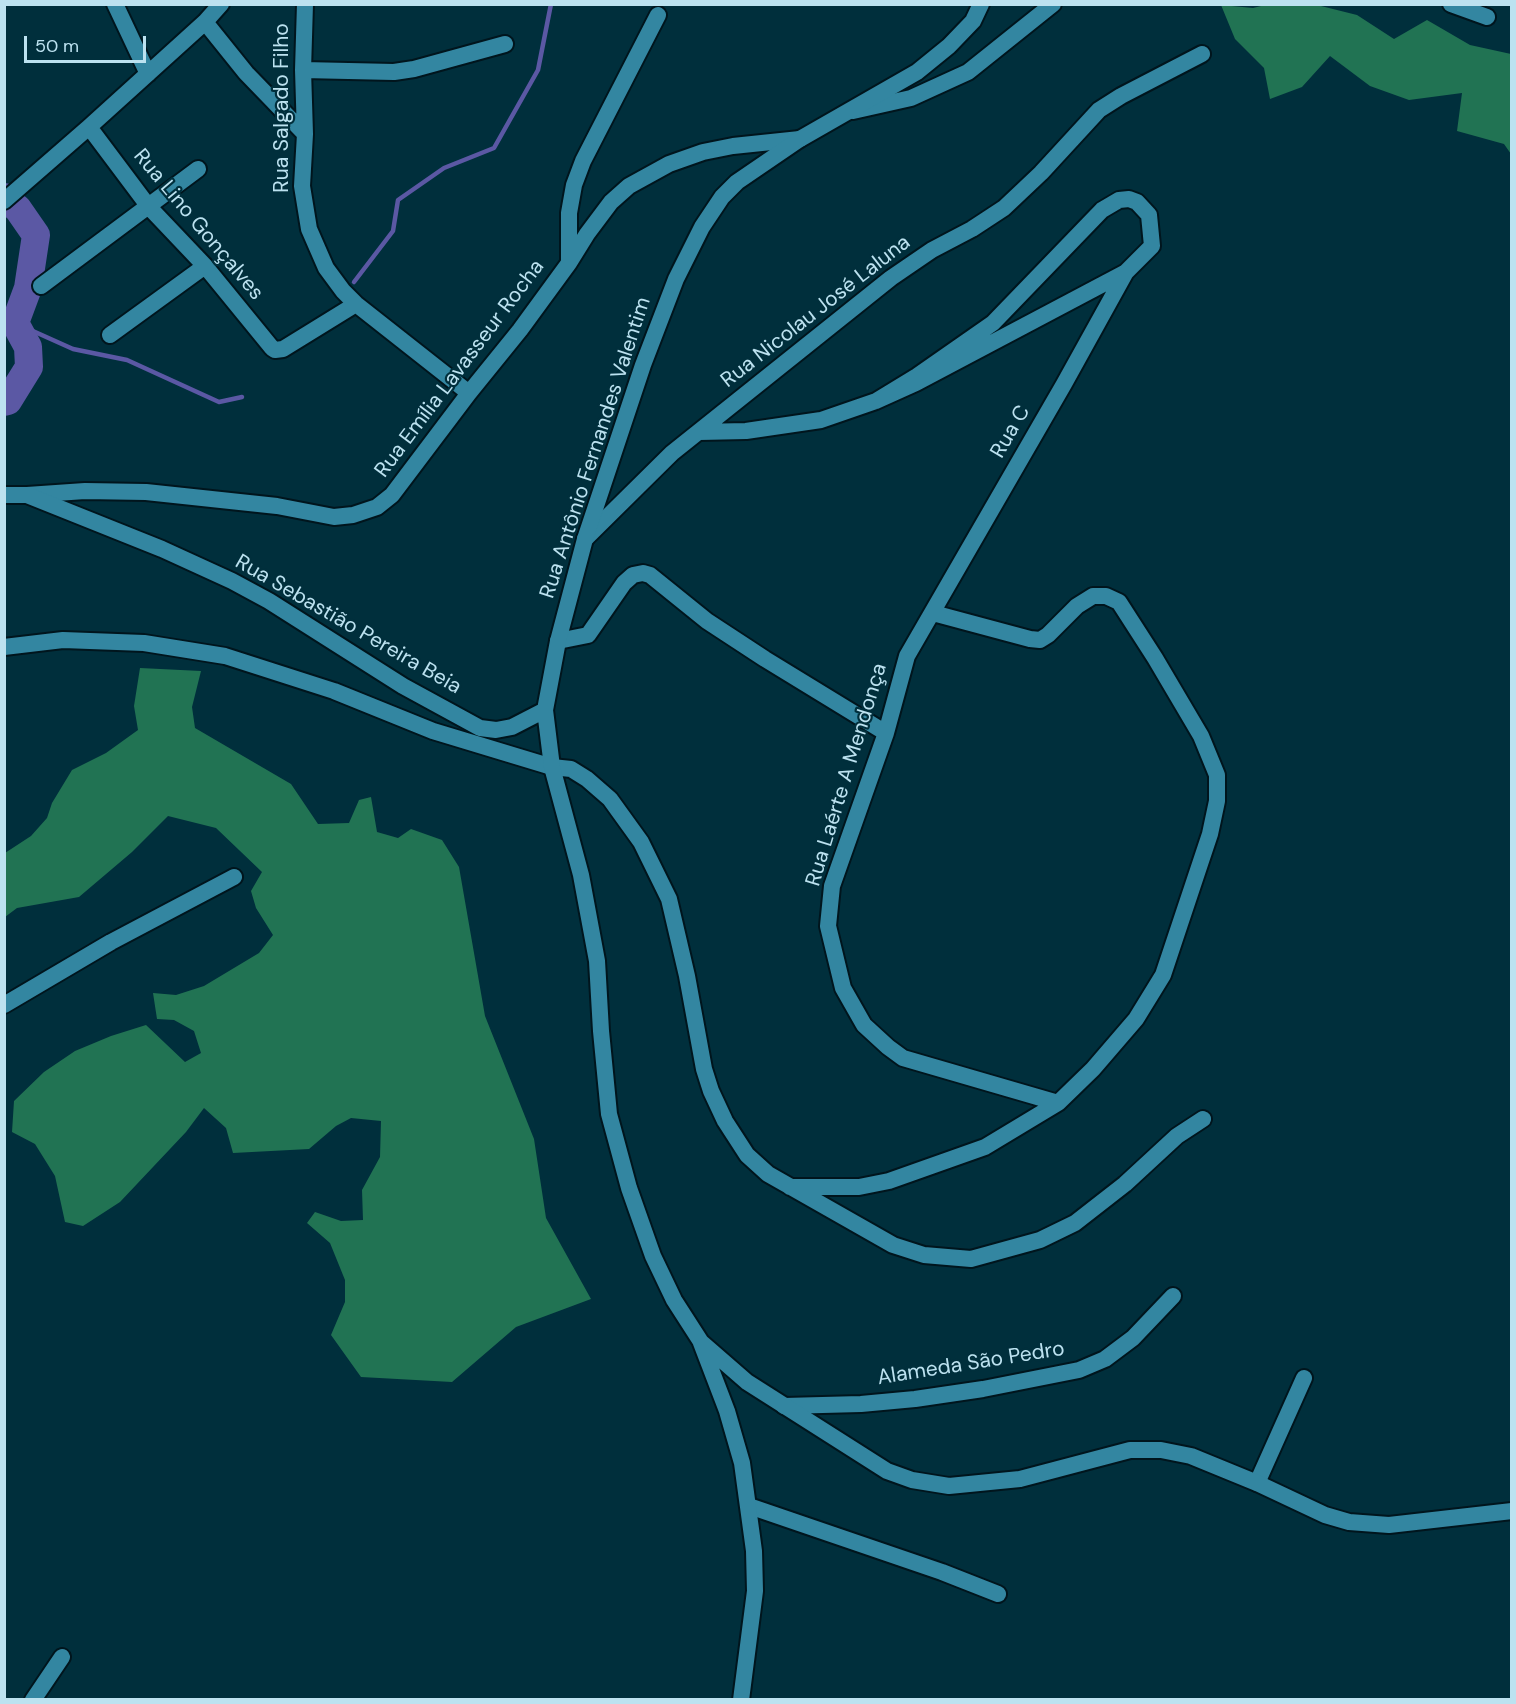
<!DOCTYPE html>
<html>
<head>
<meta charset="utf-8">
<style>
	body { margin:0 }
	#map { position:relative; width:1516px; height:1704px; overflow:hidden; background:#002f3c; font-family:"DM Sans",sans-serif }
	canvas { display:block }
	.frame { position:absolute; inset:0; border:6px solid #bce2f0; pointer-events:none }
	.scale { position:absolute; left:24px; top:36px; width:122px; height:27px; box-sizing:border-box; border:3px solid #bce2f0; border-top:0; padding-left:8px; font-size:18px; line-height:21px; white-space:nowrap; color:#bce2f0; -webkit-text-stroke:4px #002f3c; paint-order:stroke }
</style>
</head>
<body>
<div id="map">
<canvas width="1516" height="1704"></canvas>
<div class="frame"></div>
<div class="scale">50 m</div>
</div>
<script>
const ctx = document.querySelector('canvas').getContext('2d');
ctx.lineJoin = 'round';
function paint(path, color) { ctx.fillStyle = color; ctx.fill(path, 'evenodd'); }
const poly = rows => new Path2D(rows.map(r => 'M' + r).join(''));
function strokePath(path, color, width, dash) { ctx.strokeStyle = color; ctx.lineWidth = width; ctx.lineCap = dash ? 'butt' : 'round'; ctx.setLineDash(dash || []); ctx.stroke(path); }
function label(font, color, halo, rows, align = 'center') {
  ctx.font = font + ' "DM Sans",sans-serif'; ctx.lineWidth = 4.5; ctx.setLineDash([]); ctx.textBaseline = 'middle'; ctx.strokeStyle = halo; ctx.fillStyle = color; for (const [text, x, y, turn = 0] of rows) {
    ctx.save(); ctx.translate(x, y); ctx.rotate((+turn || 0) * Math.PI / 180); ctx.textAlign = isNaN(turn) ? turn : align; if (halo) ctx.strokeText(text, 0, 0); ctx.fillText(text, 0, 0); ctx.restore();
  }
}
paint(poly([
	[1221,5,1253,8,1265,5,1317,5,1357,15,1394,39,1427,20,1470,45,1511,54,1511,154,1504,144,1457,131,1462,93,1409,100,1370,86,1330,56,1302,87,1270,99,1264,68,1235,39],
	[140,668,201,671,192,707,195,728,291,784,318,824,349,823,359,800,371,797,377,832,398,838,411,829,442,840,459,867,485,1016,534,1139,546,1218,591,1299,516,1327,452,1382,361,1377,331,1335,345,1302,345,1280,330,1243,307,1223,315,1212,341,1221,363,1220,362,1190,380,1157,381,1121,351,1118,336,1126,309,1149,233,1153,226,1128,204,1108,186,1132,120,1202,83,1226,65,1222,55,1176,35,1144,12,1132,14,1101,44,1072,75,1051,111,1036,146,1025,185,1062,201,1053,194,1031,174,1020,157,1019,153,993,176,995,204,986,259,953,273,935,256,908,251,891,262,872,216,828,168,816,132,852,79,897,17,908,5,917,5,853,31,836,47,818,52,803,72,770,106,753,138,730,134,706]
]), '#217353');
strokePath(poly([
	[354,282,393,231,398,200,444,168,494,148,538,70,551,4],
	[15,323,73,349,127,360,219,402,242,397]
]), '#5b58a4', 4.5);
strokePath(poly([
	[4,197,18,209,36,235,28,288,15,323,28,347,29,367,8,401,4,402]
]), '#5b58a4', 28);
const minor = poly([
	[115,4,148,74],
	[305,4,303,70,305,134,302,186,309,229,326,268,343,291,356,304,469,393],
	[1451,4,1487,17],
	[205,22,246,73,305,134],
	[303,70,394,72,414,69,505,44],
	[853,111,911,98,968,72,1053,4],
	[89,127,149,207,205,266,272,348,275,350,283,349,356,304],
	[4,201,89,127,205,22,221,4],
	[569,262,569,213,574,185,583,161,658,15],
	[41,286,198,169],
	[110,335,205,266],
	[699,432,746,431,821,420,876,401,916,383,1126,272,1152,246,1149,215,1137,202,1129,199,1119,200,1102,210,993,323,917,376,876,401],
	[27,495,85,491,146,492,277,506,334,517,353,515,377,507,392,495,469,393,520,330,569,263,587,234,611,202,629,186,669,164,703,152,733,146,800,139],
	[585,539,672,453,891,278,932,250,972,229,1004,208,1041,173,1099,110,1121,96,1202,54],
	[558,641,588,635,624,583,633,575,643,573,650,575,707,621,765,659,886,733],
	[4,647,63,640,144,643,225,656,334,691,433,731,552,767,571,769,587,779,610,799,641,842,669,899,687,976,704,1069,711,1091,725,1121,747,1155,768,1174,893,1245,924,1255,971,1259,1040,1240,1075,1223,1125,1184,1177,1136,1203,1119],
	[4,1005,111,942,234,877],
	[1058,1103,903,1058,888,1047,864,1025,843,988,828,926,832,886,886,733,907,656,1064,384,1126,272],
	[790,1187,859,1187,889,1181,985,1147,1058,1103,1093,1069,1136,1019,1163,975,1210,834,1217,801,1217,775,1201,736,1155,658,1119,602,1106,596,1093,596,1077,606,1048,635,1040,640,1030,639,933,613],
	[784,1406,861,1404,915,1399,983,1389,1079,1370,1105,1359,1133,1338,1173,1296],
	[1257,1483,1304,1378],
	[749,1506,942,1572,998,1594],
	[33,1700,62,1657]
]);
const tertiary = poly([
	[981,4,973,21,949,46,917,72,800,139,737,182,722,197,702,227,676,279,643,365,585,539,558,641,545,710,552,767,581,875,597,961,601,1031,609,1114,629,1188,653,1256,674,1300,701,1342,747,1382,887,1471,912,1480,949,1486,1020,1479,1130,1450,1161,1450,1191,1456,1257,1483,1325,1515,1349,1522,1389,1525,1512,1511],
	[4,495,27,495,162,549,232,581,269,601,403,686,480,728,496,730,512,727,545,710],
	[701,1343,727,1411,742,1463,754,1551,755,1591,741,1700]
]);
strokePath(minor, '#00151d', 20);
strokePath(tertiary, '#00151d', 20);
strokePath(minor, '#3386a1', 16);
strokePath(tertiary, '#3386a1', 16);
label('21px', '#bce2f0', '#002f3c', [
	["Rua Salgado Filho",282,108,-90],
	["Rua Lino Gonçalves",198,225,50],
	["Rua Nicolau José Laluna",816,312,-38],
	["Rua Emília Lavasseur Rocha",460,369,-53],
	["Rua C",1011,432,-60],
	["Rua Antônio Fernandes Valentim",596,448,-72],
	["Rua Sebastião Pereira Beia",348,625,30],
	["Rua Laérte A Mendonça",847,775,-73],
	["Alameda São Pedro",971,1364,-9]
]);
</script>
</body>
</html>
